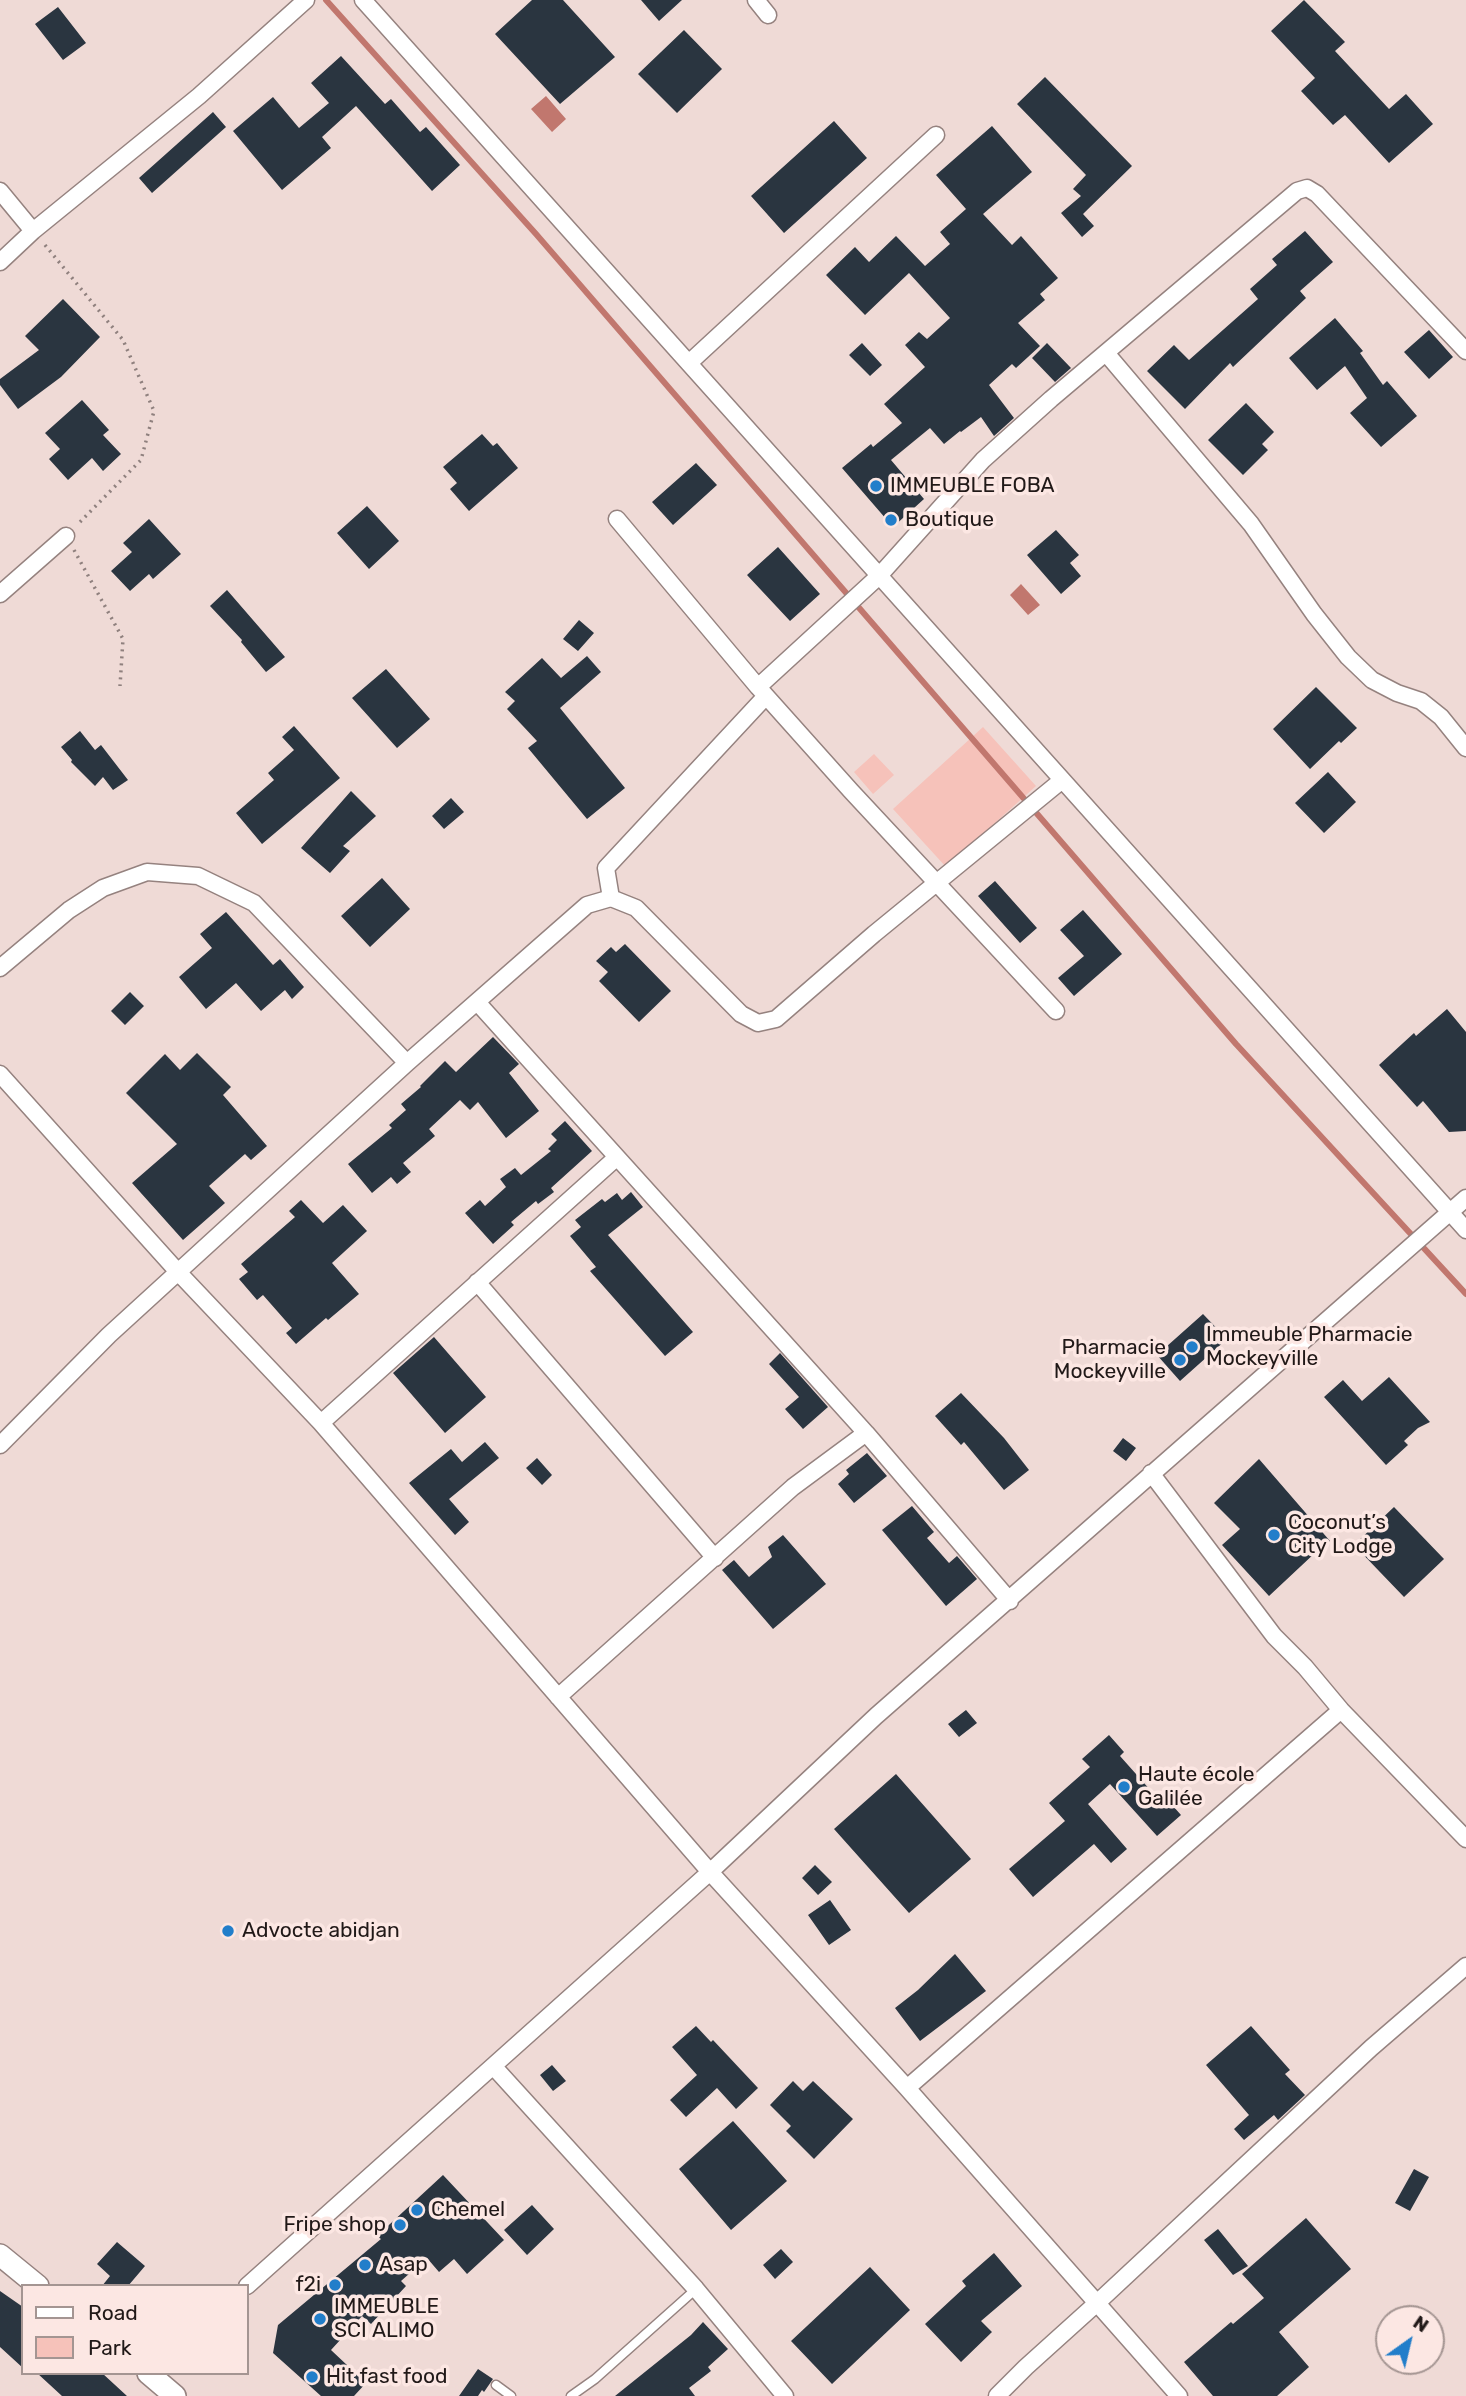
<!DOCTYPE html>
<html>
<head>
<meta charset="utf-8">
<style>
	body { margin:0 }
	#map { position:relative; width:1466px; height:2396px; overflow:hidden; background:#efdad6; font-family:Rubik,sans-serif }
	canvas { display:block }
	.legend { position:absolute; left:21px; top:2284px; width:228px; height:91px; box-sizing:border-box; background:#fce7e3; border:2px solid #a49592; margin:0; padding:9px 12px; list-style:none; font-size:21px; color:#211918 }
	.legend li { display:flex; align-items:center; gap:14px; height:35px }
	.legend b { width:35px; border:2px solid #a49592 }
	.north { position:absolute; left:1375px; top:2305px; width:70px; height:70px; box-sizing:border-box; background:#fce7e3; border:2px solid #a49592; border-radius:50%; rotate:34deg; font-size:19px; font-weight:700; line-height:28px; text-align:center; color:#211918 }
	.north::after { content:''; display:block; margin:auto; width:24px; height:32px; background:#227eca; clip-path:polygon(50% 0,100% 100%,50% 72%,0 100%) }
</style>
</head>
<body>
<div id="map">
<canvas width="1466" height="2396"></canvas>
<ul class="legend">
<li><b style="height:9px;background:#fff"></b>Road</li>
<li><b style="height:19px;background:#f6c2ba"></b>Park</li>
</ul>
<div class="north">N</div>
</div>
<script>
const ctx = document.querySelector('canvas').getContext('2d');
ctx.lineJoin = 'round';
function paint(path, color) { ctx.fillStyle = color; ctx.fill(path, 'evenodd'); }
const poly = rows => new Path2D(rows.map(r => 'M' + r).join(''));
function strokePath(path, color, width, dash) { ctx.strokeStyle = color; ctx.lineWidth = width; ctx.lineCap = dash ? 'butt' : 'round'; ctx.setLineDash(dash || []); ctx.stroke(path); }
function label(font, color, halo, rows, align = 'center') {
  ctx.font = font + ' Rubik,sans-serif'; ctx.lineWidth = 7; ctx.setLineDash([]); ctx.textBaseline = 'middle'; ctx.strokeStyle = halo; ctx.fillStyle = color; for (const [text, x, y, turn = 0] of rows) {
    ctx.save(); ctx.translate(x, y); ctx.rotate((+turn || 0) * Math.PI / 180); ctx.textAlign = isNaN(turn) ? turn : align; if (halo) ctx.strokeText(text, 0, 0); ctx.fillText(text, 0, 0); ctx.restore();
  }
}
paint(poly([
	[983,727,1036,786,946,867,893,809],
	[874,754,894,775,873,794,854,772]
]), '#f6c2ba');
paint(poly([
	[546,96,566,119,552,132,531,109],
	[1021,584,1040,605,1028,615,1010,595]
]), '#c1776e');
strokePath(poly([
	[326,0,536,234,1236,1044,1466,1294]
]), '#c1776e', 6);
paint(poly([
	[532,0,563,0,615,57,560,104,495,34],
	[641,0,682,0,659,21],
	[1304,0,1345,42,1335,51,1389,109,1406,94,1433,124,1389,163,1345,115,1333,125,1301,91,1315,78,1271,31],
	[58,7,86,43,63,60,35,24],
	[684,30,722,69,677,113,638,74],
	[341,56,385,104,391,99,420,132,426,127,460,165,432,191,356,106,322,137,331,148,282,190,233,131,273,97,299,128,329,103,311,83],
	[1045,77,1132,166,1083,214,1094,226,1082,237,1061,213,1081,196,1073,189,1086,175,1017,104],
	[213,112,226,127,152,193,139,178],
	[834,121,867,158,784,233,751,196],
	[992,126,1032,172,983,214,1012,245,1021,236,1058,278,1040,294,1045,300,1018,323,1040,346,1016,368,1012,364,989,385,1014,418,994,436,981,417,961,432,960,431,944,444,930,428,891,460,924,499,893,527,842,468,871,444,873,447,902,423,884,404,925,367,905,345,919,332,927,339,950,318,909,273,865,315,826,275,855,247,869,262,896,236,925,266,950,244,940,232,966,209,936,175],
	[1305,231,1333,262,1300,291,1306,298,1233,367,1230,363,1185,409,1147,371,1174,345,1189,360,1258,299,1250,289,1277,265,1272,259],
	[63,299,100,337,61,377,18,409,0,385,0,379,39,350,25,336],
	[1335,318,1363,351,1360,353,1383,385,1387,381,1417,416,1381,447,1350,413,1367,398,1345,366,1317,390,1289,358],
	[1429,330,1453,357,1429,379,1404,352],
	[862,343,882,365,870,376,849,355],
	[1047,343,1071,368,1055,382,1032,358],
	[82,400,109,430,103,435,121,454,103,471,92,458,68,480,49,459,60,449,45,433],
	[1246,403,1274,432,1262,444,1268,450,1243,475,1208,440],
	[482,434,493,446,497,443,518,468,469,511,450,489,457,483,443,467],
	[696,463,717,485,673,525,652,502],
	[367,506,399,541,369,569,337,533],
	[149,519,181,554,153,579,149,574,130,591,111,571,132,552,123,543],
	[1056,530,1079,555,1070,563,1081,576,1061,594,1027,555],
	[778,547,820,594,790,621,747,575],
	[227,590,285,657,266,672,241,642,242,640,210,606],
	[579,620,594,633,578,651,563,639],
	[587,656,601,672,560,708,625,788,587,819,528,748,537,741,507,709,515,701,505,692,542,658,561,678],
	[386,669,430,719,397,748,352,698],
	[1316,687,1357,728,1341,743,1339,741,1310,769,1273,729],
	[294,726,340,778,262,844,236,813,274,780,268,773,294,750,282,737],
	[80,731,95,750,101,745,128,780,113,790,103,777,95,786,71,762,72,760,61,747],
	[1328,772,1356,802,1324,833,1295,803],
	[351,791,376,816,343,846,350,851,330,873,301,848],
	[451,798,464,812,444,829,432,816],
	[382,878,410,909,370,947,341,916],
	[995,881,1037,928,1020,943,978,896],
	[1083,910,1122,954,1074,996,1058,978,1084,956,1060,930],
	[226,912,273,965,280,959,304,987,292,999,285,990,261,1011,236,983,206,1009,179,977,212,948,200,934],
	[625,944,671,991,639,1022,599,981,608,972,596,961,611,947,616,952],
	[130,992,144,1006,125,1025,111,1011],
	[1447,1009,1466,1032,1466,1131,1449,1132,1423,1101,1417,1107,1379,1065,1414,1033,1416,1036],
	[493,1037,519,1064,509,1073,539,1111,506,1138,478,1102,470,1110,460,1100,429,1129,435,1136,403,1163,411,1172,397,1184,391,1177,372,1193,348,1164,392,1128,389,1125,406,1110,401,1104,421,1087,420,1086,445,1061,456,1072],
	[197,1053,231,1087,223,1095,267,1146,251,1160,245,1154,209,1186,225,1203,183,1240,132,1183,177,1144,126,1093,165,1054,180,1070],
	[565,1121,592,1151,551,1188,554,1192,538,1204,536,1201,511,1222,514,1225,493,1244,465,1213,480,1200,485,1206,506,1187,500,1179,515,1168,521,1175,551,1151,548,1149,557,1140,551,1134],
	[631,1192,643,1207,608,1235,693,1332,665,1356,590,1271,596,1267,570,1236,581,1227,575,1220,602,1199,605,1202,617,1193,622,1200],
	[301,1200,323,1223,343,1205,367,1231,332,1263,359,1294,328,1320,326,1318,296,1344,286,1333,292,1328,263,1295,257,1300,239,1279,248,1272,241,1264,295,1217,289,1211],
	[1203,1314,1227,1339,1180,1381,1157,1355],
	[434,1337,486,1397,445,1433,393,1373],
	[780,1353,828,1407,803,1429,785,1409,799,1397,769,1364],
	[1389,1377,1430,1422,1418,1428,1404,1441,1408,1445,1386,1465,1324,1397,1343,1380,1362,1401],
	[961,1393,1004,1438,1029,1470,1004,1490,964,1442,961,1445,935,1416],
	[1123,1438,1136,1448,1126,1461,1113,1451],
	[485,1442,499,1458,449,1499,469,1522,455,1535,409,1483,451,1449,462,1462],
	[867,1453,887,1476,854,1503,838,1484,849,1474,846,1470],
	[537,1458,552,1475,542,1485,526,1468],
	[1259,1459,1330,1541,1316,1552,1269,1596,1222,1545,1240,1529,1214,1503],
	[912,1506,934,1532,927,1538,949,1563,957,1556,977,1579,946,1606,882,1530],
	[1394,1507,1444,1559,1404,1597,1354,1545],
	[783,1535,826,1584,773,1629,722,1570,734,1560,749,1577,772,1557,768,1547],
	[966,1710,977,1723,959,1737,948,1724],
	[1109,1735,1124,1752,1120,1756,1160,1801,1165,1797,1181,1815,1157,1836,1110,1784,1088,1804,1127,1849,1111,1863,1094,1844,1033,1897,1009,1869,1065,1821,1049,1803,1090,1767,1082,1759],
	[896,1774,971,1859,909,1913,834,1829],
	[815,1865,832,1882,818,1895,802,1878],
	[830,1900,851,1930,829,1945,808,1915],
	[955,1954,986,1991,920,2041,895,2008,918,1990],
	[696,2026,711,2042,713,2040,758,2088,736,2109,717,2088,686,2117,670,2100,697,2075,672,2047],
	[1251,2026,1290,2070,1285,2074,1305,2095,1278,2120,1274,2115,1244,2140,1234,2129,1249,2115,1206,2065],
	[552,2065,566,2081,553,2091,540,2075],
	[793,2081,803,2091,813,2081,853,2119,814,2159,786,2131,791,2126,770,2105],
	[733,2121,787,2181,731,2230,679,2169],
	[1414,2169,1429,2177,1410,2211,1395,2203],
	[443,2175,504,2240,467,2274,454,2259,439,2272,427,2258,401,2281,406,2286,371,2324,362,2316,331,2350,366,2383,354,2396,321,2396,273,2353,278,2325,381,2239,377,2236],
	[532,2205,554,2229,527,2255,504,2230],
	[1306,2218,1351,2269,1279,2332,1309,2367,1277,2396,1213,2396,1184,2362,1231,2322,1233,2324,1264,2298,1242,2274],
	[1218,2229,1248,2266,1233,2275,1204,2240],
	[117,2242,145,2266,128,2286,102,2286,110,2276,97,2264],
	[781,2249,793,2262,775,2279,763,2265],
	[994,2253,1022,2286,981,2321,992,2332,961,2362,925,2324,966,2286,962,2281],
	[870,2267,910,2310,832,2384,791,2341],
	[0,2291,23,2307,23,2368,0,2347],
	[703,2322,728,2349,708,2367,711,2371,689,2388,695,2396,615,2396,691,2335],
	[478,2369,493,2379,484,2392,482,2390,478,2396,459,2396],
	[37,2373,102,2373,127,2396,62,2396]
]), '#2a3540');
const service = poly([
	[496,2385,511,2396],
	[571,2396,595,2379,696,2289]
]);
const minor = poly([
	[363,0,1466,1230],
	[756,0,768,15],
	[0,191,33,231],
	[0,262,33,231,199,96,306,0],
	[1106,353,1251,524,1314,614,1348,657,1372,680,1397,693,1421,701,1441,717,1466,748],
	[689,363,936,135],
	[617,519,758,687,851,791,1056,1011],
	[0,594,66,536],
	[758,687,879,576,983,460,1051,399,1297,191,1307,188,1317,194,1466,351],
	[611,898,606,868,766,696],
	[0,968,69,910,103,888,147,872,198,876,254,903,407,1063],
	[477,1002,866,1433,1010,1601],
	[0,1074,178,1272,321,1423,710,1872,907,2088,1179,2396],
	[477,1282,715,1558],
	[321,1423,616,1158],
	[0,1445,109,1335,178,1272,407,1063,587,905,611,898,636,908,741,1014,758,1023,776,1019,874,934,1061,781],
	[1151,1473,1274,1636,1305,1667,1341,1710,1466,1839],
	[558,1697,793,1487,866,1433],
	[494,2067,696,2289,785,2396],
	[907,2088,1341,1710],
	[247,2286,710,1872,876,1716,1466,1198],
	[997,2396,1026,2367,1097,2303,1371,2048,1466,1966]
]);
const secondary = poly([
	[0,2255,38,2286],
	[148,2373,175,2396]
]);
strokePath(service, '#95827f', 11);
strokePath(minor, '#95827f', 19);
strokePath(secondary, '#95827f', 24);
strokePath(poly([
	[45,245,123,340,154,411,141,460,77,525],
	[74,550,123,639,120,686]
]), '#8f807e', 3.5, [2, 5]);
strokePath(service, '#fff', 8);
strokePath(minor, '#fff', 16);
strokePath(secondary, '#fff', 21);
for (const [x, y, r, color] of [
	[876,486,7,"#227eca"],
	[891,520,7,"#227eca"],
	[1192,1347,7,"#227eca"],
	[1180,1360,7,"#227eca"],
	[1274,1535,7,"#227eca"],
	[1124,1787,7,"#227eca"],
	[228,1931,7,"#227eca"],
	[417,2210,7,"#227eca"],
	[400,2225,7,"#227eca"],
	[365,2265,7,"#227eca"],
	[335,2285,7,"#227eca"],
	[320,2319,7,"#227eca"],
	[312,2377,7,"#227eca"]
]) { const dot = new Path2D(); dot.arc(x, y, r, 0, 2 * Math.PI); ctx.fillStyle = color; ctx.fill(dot); strokePath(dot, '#fce7e3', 2.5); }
label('21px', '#211918', '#fce7e3', [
	["IMMEUBLE FOBA",890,486],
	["Boutique",905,520],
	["Immeuble Pharmacie",1206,1335],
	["Mockeyville",1206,1359],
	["Pharmacie",1166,1348,"right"],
	["Mockeyville",1166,1372,"right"],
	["Coconut’s",1288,1523],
	["City Lodge",1288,1547],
	["Haute école",1138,1775],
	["Galilée",1138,1799],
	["Advocte abidjan",242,1931],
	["Chemel",431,2210],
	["Fripe shop",386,2225,"right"],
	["Asap",379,2265],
	["f2i",321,2285,"right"],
	["IMMEUBLE",334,2307],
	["SCI ALIMO",334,2331],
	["Hit fast food",326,2377]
], 'left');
</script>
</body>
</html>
